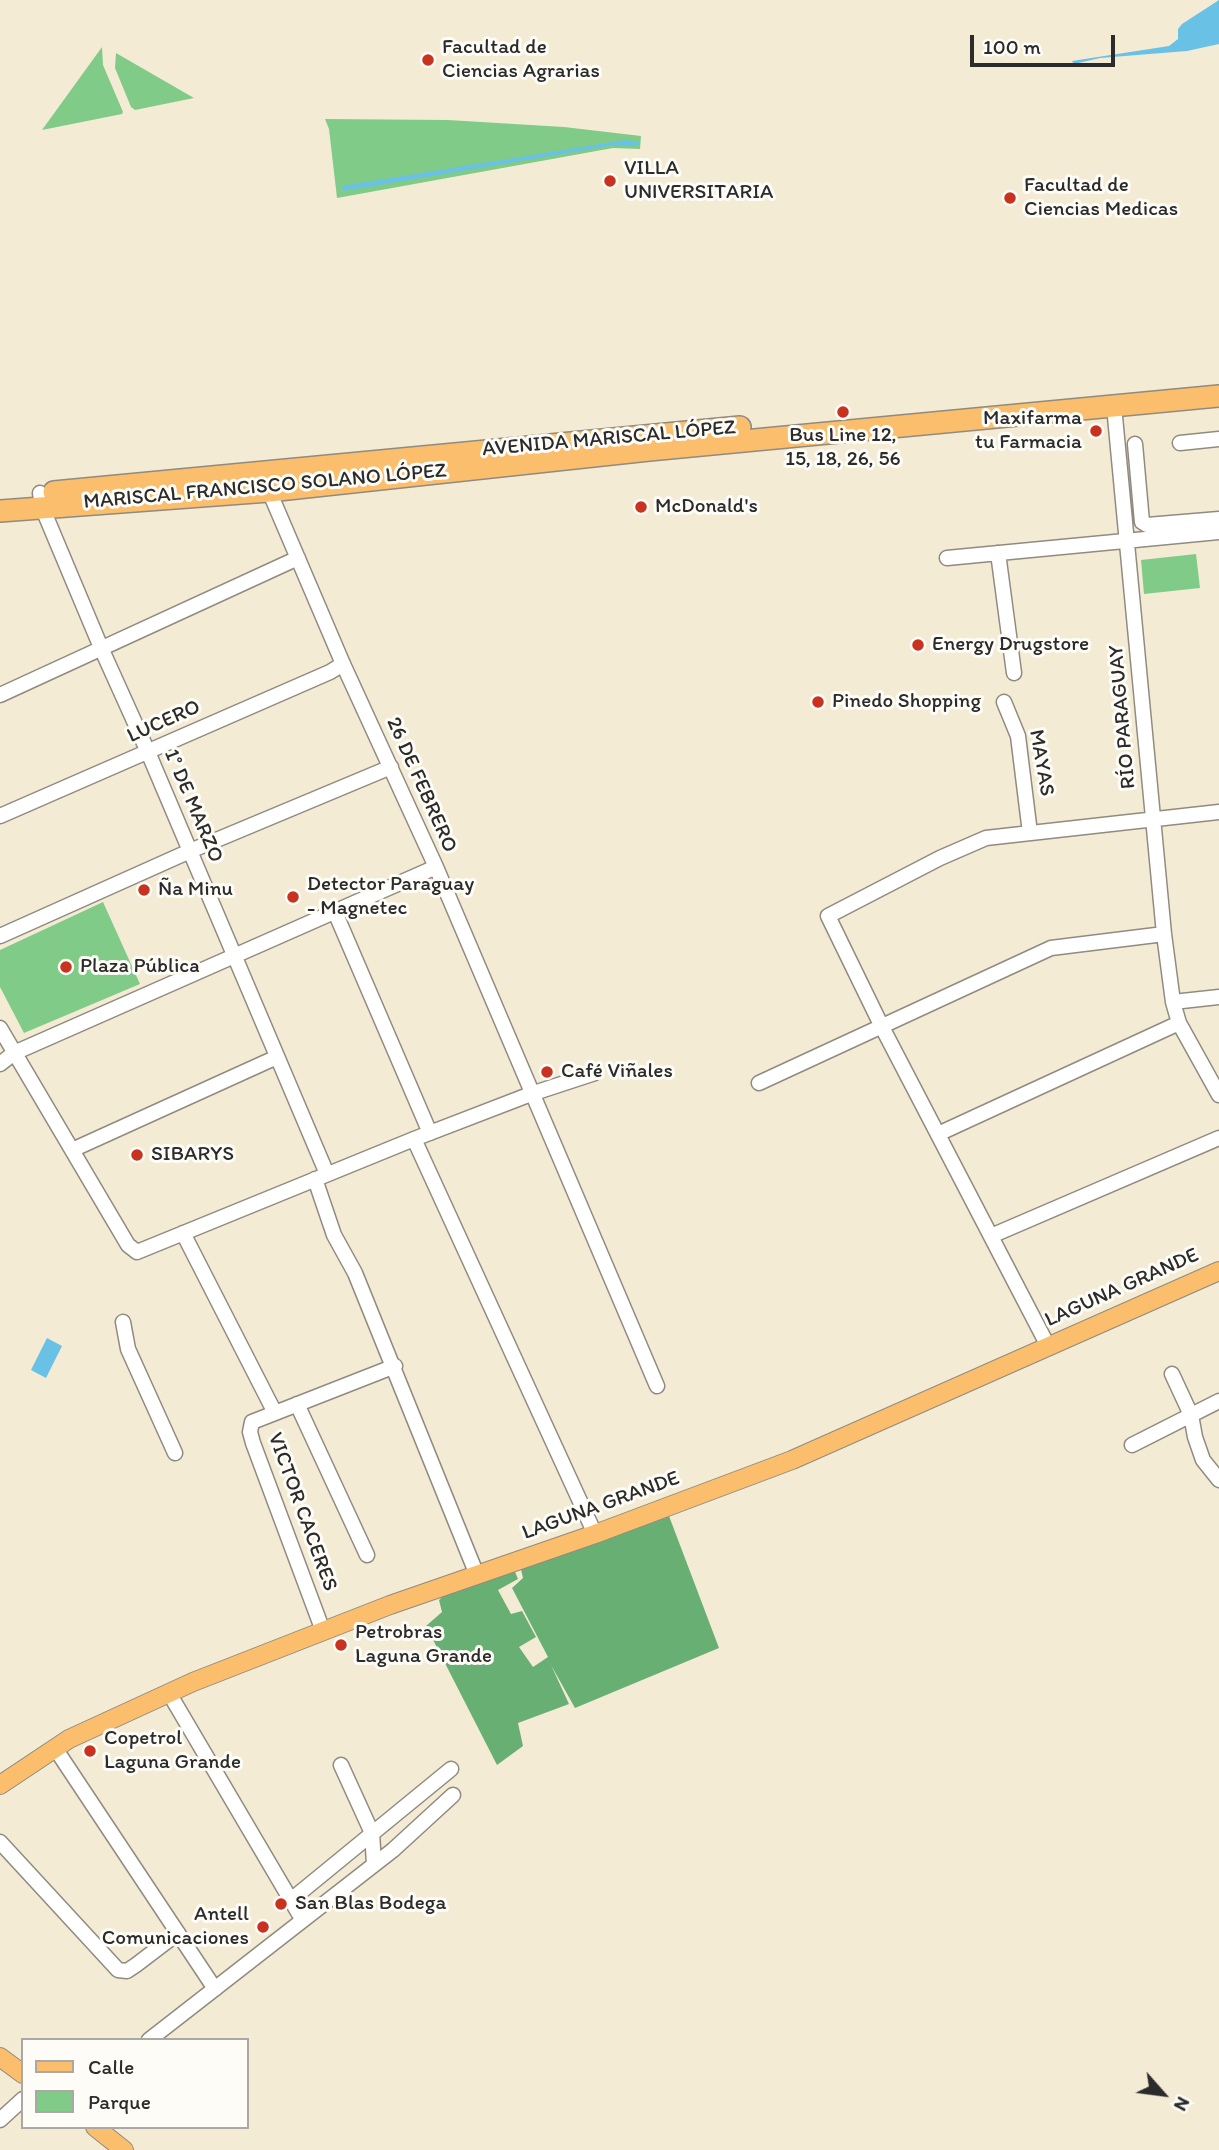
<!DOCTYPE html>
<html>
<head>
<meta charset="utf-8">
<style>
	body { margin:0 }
	#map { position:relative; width:1219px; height:2150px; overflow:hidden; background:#f4ebd5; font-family:Itim,sans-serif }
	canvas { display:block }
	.legend { position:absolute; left:21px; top:2038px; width:228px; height:91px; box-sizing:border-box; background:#fdfcf7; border:2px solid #a9a8a5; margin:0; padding:9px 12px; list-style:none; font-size:21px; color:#2b2b2b }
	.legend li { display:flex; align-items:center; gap:14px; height:35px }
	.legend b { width:35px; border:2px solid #a9a8a5 }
	.north { position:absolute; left:1128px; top:2059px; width:70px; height:70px; -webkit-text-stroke:5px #fdfcf7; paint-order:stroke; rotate:118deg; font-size:19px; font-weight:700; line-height:28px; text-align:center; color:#2b2b2b }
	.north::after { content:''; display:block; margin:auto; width:24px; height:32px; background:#2b2b2b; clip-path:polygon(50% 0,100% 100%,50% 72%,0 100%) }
	.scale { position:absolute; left:970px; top:35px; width:145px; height:32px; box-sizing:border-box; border:4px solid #2b2b2b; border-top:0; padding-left:9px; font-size:21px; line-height:24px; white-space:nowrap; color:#2b2b2b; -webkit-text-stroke:5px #fdfcf7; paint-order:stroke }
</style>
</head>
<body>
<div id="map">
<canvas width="1219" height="2150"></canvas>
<ul class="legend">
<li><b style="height:9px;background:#fabe6d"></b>Calle</li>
<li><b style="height:19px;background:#81cb88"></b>Parque</li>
</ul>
<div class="north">N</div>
<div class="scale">100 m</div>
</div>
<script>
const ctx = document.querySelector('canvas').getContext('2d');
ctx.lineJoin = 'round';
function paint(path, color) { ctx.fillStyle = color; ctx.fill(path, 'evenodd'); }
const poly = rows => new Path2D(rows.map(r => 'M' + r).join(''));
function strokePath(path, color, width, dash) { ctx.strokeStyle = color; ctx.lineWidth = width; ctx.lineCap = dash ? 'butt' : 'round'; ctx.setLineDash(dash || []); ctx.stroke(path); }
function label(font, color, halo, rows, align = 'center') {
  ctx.font = font + ' Itim,sans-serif'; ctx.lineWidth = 6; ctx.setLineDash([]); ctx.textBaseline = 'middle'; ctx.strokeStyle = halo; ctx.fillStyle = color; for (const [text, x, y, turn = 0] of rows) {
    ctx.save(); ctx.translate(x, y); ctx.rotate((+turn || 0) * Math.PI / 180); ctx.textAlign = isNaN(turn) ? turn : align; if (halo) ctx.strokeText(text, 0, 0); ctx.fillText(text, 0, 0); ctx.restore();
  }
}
paint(poly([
	[102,47,103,65,123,112,122,114,42,130],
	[116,53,194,98,135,110,131,107,115,68],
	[325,119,448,120,564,127,641,136,640,149,613,148,337,198,329,129],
	[1196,554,1200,588,1144,594,1141,560],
	[103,902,140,984,24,1033,0,987,0,950]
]), '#81cb88');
paint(poly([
	[669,1516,719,1648,575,1708,551,1665,569,1704,518,1723,523,1746,497,1765,426,1626,442,1612,439,1600,449,1590,513,1567,518,1579,498,1590,511,1614,522,1611,536,1637,519,1647,533,1667,548,1657,512,1588,523,1578,520,1565]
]), '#68af74');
paint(poly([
	[1219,0,1219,44,1187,51,1100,58,1074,64,1072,61,1169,46,1178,39,1178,29,1182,24],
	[625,140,639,142,638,146,614,145,343,191,342,186],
	[47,1338,62,1346,46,1378,31,1370]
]), '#69c1e6');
const minor = poly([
	[1114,406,1164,934,1173,1002,1179,1023,1219,1095],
	[1180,443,1219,439],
	[1135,444,1142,522,1147,525,1219,519],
	[267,486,343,664,436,867,657,1386],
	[40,493,42,507,102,650,148,752,327,1174],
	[998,553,1014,673],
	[947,558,1219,532],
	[0,695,298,558],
	[1004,702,1018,736,1030,833],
	[0,816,330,672,343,664],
	[335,912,430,1133],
	[0,936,190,851,391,767],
	[1173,1002,1219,997],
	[0,1028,128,1245,137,1252,414,1139,531,1094,595,1073],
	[0,1064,14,1053,436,867],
	[759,1083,1051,948,1164,934],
	[938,1134,1179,1023],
	[414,1139,595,1534],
	[72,1150,277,1057],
	[315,1179,334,1235,355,1273,477,1575],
	[183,1233,274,1411],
	[991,1236,1219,1138],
	[123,1322,128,1349,175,1453],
	[1048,1346,882,1027,828,916,940,858,986,838,1219,812],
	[1172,1374,1191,1415,1195,1437,1203,1460,1219,1480],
	[297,1404,367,1555],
	[1132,1445,1219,1401],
	[323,1631,253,1443,250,1432,252,1422,395,1366],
	[169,1693,302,1919],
	[55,1748,215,1989],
	[341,1765,372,1833,374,1864],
	[0,1842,118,1970,127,1971,136,1965,178,1933],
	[291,1900,451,1769],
	[149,2040,393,1850,453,1795],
	[0,2120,23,2099]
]);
const major = poly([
	[0,1785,69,1739,193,1682,390,1605,595,1534,792,1460,1219,1271],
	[0,2057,23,2074],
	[95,2127,124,2150]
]);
const highway = poly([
	[54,492,740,427],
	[0,511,269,491,649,450,1219,396]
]);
strokePath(minor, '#908b80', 17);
strokePath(major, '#908b80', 20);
strokePath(highway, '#908b80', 24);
strokePath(minor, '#fff', 14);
strokePath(major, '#fabe6d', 18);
strokePath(highway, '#fabe6d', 21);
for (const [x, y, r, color] of [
	[428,60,7,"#c8321e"],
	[610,181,7,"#c8321e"],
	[1010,198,7,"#c8321e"],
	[843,412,7,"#c8321e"],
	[1096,431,7,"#c8321e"],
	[641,507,7,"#c8321e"],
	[918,645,7,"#c8321e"],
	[818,702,7,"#c8321e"],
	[144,890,7,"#c8321e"],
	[293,897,7,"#c8321e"],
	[66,967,7,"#c8321e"],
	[547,1072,7,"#c8321e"],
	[137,1155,7,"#c8321e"],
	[341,1645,7,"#c8321e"],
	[90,1751,7,"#c8321e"],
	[281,1904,7,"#c8321e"],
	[263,1927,7,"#c8321e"]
]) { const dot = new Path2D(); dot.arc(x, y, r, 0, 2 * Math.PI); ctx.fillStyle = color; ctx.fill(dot); strokePath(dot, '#fdfcf7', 2.5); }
label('21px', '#2b2b2b', '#fdfcf7', [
	["Facultad de",442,48],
	["Ciencias Agrarias",442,72],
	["VILLA",624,169],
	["UNIVERSITARIA",624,193],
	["Facultad de",1024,186],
	["Ciencias Medicas",1024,210],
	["Maxifarma",1082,419,"right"],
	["tu Farmacia",1082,443,"right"],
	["Bus Line 12,",843,436,"center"],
	["15, 18, 26, 56",843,460,"center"],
	["McDonald's",655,507],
	["Energy Drugstore",932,645],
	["Pinedo Shopping",832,702],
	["Detector Paraguay",307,885],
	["- Magnetec",307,909],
	["Ña Minu",158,890],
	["Plaza Pública",80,967],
	["Café Viñales",561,1072],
	["SIBARYS",151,1155],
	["Petrobras",355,1633],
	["Laguna Grande",355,1657],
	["Copetrol",104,1739],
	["Laguna Grande",104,1763],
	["San Blas Bodega",295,1904],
	["Antell",249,1915,"right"],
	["Comunicaciones",249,1939,"right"]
], 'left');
label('21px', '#2b2b2b', '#fdfcf7', [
	["AVENIDA MARISCAL LÓPEZ",609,439,-5],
	["MARISCAL FRANCISCO SOLANO LÓPEZ",265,487,-5],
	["RÍO PARAGUAY",1123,717,-95],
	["LUCERO",164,722,-24],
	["MAYAS",1041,763,80],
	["26 DE FEBRERO",421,785,66],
	["1° DE MARZO",193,806,67],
	["LAGUNA GRANDE",1122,1288,-24],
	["LAGUNA GRANDE",601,1506,-20],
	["VICTOR CACERES",302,1512,70]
]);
</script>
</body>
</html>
